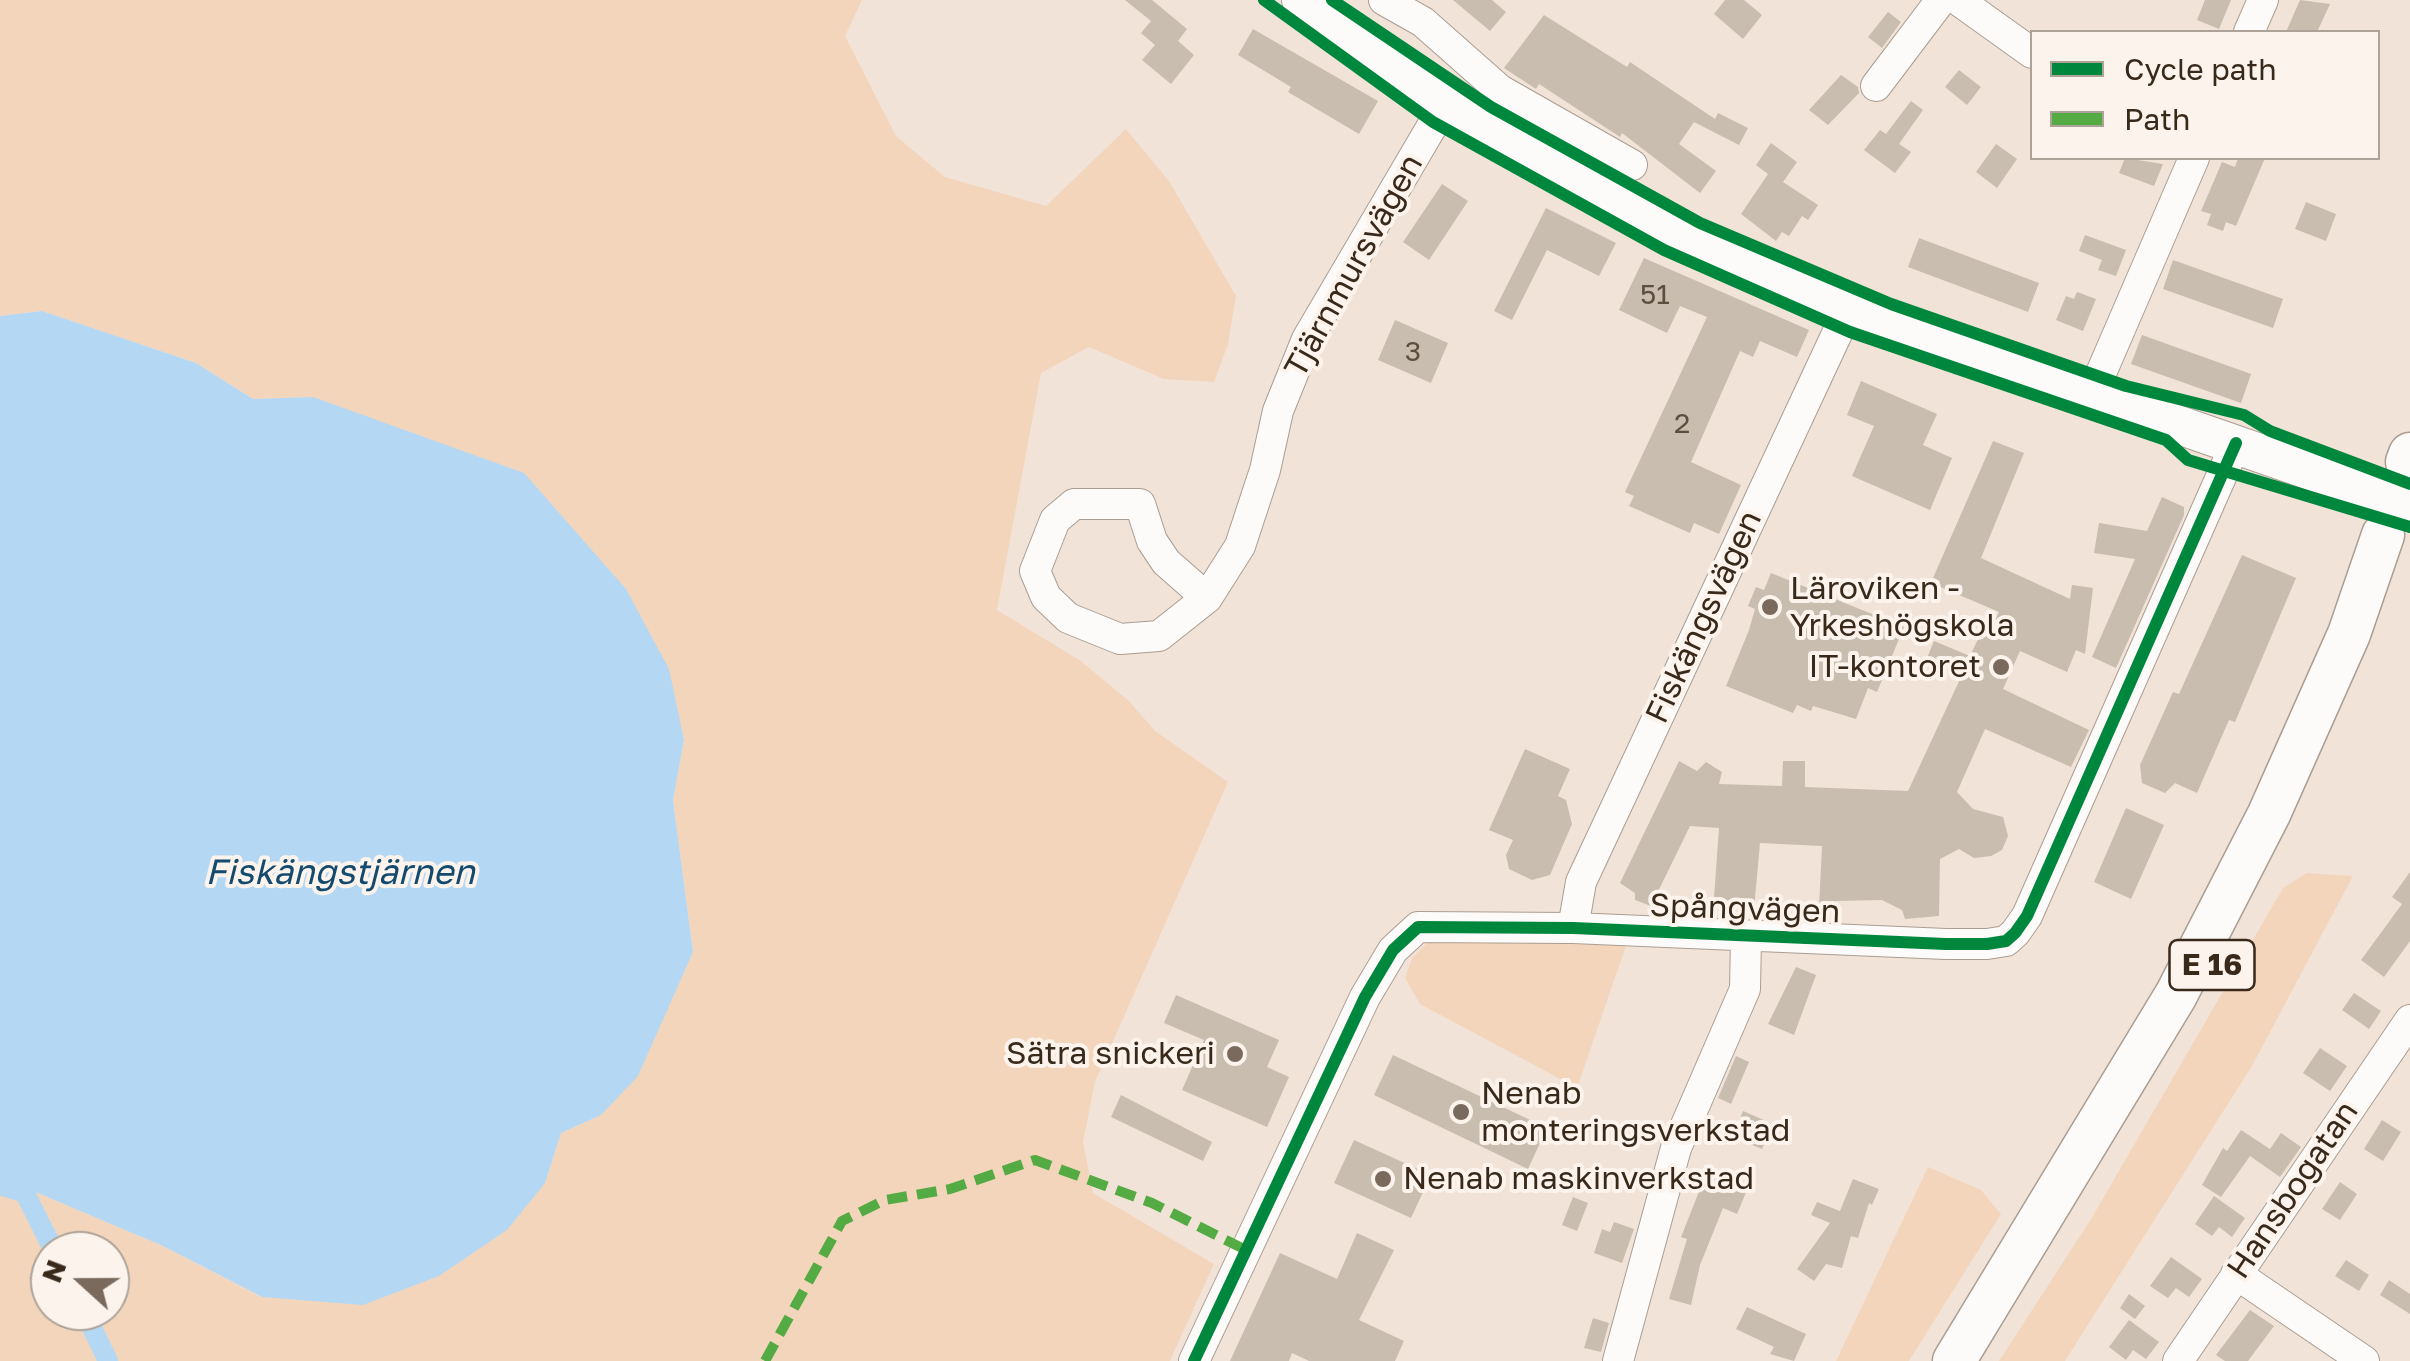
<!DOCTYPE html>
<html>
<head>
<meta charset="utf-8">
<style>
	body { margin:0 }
	#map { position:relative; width:2410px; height:1361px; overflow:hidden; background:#f2e3d8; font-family:"Golos Text",sans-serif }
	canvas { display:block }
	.legend { position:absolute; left:2030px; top:30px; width:350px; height:130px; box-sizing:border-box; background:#fbf3ec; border:2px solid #ada298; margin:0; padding:12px 18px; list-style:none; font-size:30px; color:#39291b }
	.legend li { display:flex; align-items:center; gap:20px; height:50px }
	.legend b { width:50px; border:2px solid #ada298 }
	.north { position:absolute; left:30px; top:1231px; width:100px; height:100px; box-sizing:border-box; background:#fbf3ec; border:2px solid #ada298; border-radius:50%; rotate:291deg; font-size:28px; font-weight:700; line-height:40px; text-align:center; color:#39291b }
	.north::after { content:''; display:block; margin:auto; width:35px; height:45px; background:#7a6a5d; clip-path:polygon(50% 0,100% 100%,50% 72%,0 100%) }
</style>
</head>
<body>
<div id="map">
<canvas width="2410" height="1361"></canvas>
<ul class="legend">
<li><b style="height:12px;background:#00873e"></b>Cycle path</li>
<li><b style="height:12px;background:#55ab43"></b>Path</li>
</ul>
<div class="north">N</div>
</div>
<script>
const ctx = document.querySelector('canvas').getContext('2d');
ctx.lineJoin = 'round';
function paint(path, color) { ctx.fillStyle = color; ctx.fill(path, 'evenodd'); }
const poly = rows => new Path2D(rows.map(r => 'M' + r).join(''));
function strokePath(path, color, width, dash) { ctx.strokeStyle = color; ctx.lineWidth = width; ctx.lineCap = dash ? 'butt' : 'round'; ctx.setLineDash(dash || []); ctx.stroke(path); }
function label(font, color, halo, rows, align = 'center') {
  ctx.font = font + ' "Golos Text",sans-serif'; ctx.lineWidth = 8; ctx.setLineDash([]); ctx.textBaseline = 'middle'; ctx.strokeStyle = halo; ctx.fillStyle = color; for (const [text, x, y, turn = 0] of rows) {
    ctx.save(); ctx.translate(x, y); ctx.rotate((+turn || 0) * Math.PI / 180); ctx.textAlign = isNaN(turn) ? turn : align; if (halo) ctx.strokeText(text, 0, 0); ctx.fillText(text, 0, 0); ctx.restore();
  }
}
paint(poly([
	[0,0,862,0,845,36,896,136,945,177,1046,206,1126,129,1169,181,1236,296,1228,344,1214,382,1164,379,1089,347,1041,373,997,610,1081,661,1129,701,1155,731,1228,782,1095,1082,1083,1142,1093,1193,1214,1264,1170,1361,0,1361,0,1177,163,1246,261,1297,545,1183,561,1133,601,1115,693,951,673,800,684,740,313,397,253,399,196,363,42,311,0,316],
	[50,1251,110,1251,110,1311,50,1311],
	[2307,873,2353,876,2252,1066,2065,1361,1999,1361,2091,1219,2283,888],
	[1434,936,1627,943,1577,1088,1420,1004,1405,978,1412,958],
	[1928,1167,1981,1190,2001,1214,1909,1361,1836,1361]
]), '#f3d5bc');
paint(poly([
	[42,311,196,363,253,399,313,397,524,473,626,589,669,669,684,740,673,800,693,952,638,1076,601,1115,561,1133,545,1183,507,1230,439,1276,363,1305,262,1297,163,1246,0,1177,0,316]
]), '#b4d8f3');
strokePath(poly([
	[0,1185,25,1193,54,1251],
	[84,1311,108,1361]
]), '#b4d8f3', 20);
paint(poly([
	[1125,0,1152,0,1187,29,1178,41,1194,55,1171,84,1142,60,1155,45,1141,33,1151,21],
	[1453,0,1492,0,1506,12,1490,31],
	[1725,0,1744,0,1762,15,1743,39,1714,14],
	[2205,0,2231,0,2219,29,2197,20],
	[2300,0,2330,4,2317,32,2286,32],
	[1888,12,1901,22,1882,48,1868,37],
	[1544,15,1627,67,1630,62,1715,119,1718,113,1748,128,1739,145,1694,122,1679,144,1716,171,1700,193,1622,133,1620,137,1539,84,1536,89,1504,68],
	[1253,29,1378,101,1359,134,1288,92,1291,87,1238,55],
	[1959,70,1981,87,1967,105,1945,87],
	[1841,75,1858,87,1859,93,1828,125,1809,110],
	[1911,101,1923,110,1899,144,1911,152,1895,173,1864,150,1880,130,1886,134],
	[1771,143,1797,162,1783,182,1818,205,1808,220,1802,216,1789,236,1782,232,1776,241,1741,214,1768,174,1756,165],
	[1996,144,2017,159,1997,188,1976,172],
	[2125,158,2163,164,2154,186,2119,173],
	[2238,158,2265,158,2236,226,2226,222,2223,231,2207,225,2211,214,2201,211,2222,162,2235,167],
	[1442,184,1468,201,1429,260,1403,242],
	[2306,202,2336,214,2326,241,2295,229],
	[1546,208,1616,243,1599,276,1547,250,1512,320,1494,311],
	[2085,235,2126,250,2116,276,2098,270,2102,260,2079,251],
	[1919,238,2039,283,2028,312,1908,267],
	[1644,258,1809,330,1797,357,1760,341,1753,357,1740,351,1691,462,1741,485,1719,534,1694,523,1690,533,1629,506,1634,496,1625,492,1707,317,1680,306,1667,333,1619,310],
	[2173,260,2283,299,2273,328,2163,289],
	[2077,292,2096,299,2083,331,2056,320,2066,296,2074,299],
	[1395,320,1448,343,1431,383,1378,360],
	[2142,335,2251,374,2241,403,2131,364],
	[1861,381,1937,414,1923,445,1952,458,1930,510,1852,476,1874,426,1847,415],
	[1993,441,2024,453,1981,558,2070,599,2072,585,2093,588,2085,654,2076,650,2067,672,2020,651,2003,689,2089,730,2071,767,1985,729,1957,792,1973,809,2003,817,2008,836,2002,850,1991,856,1974,858,1959,849,1940,859,1939,916,1905,919,1902,910,1882,900,1836,901,1836,909,1819,907,1822,846,1760,843,1754,909,1736,908,1736,902,1714,898,1719,828,1690,826,1651,906,1635,900,1635,893,1620,883,1679,761,1697,771,1706,762,1722,772,1719,784,1782,786,1783,761,1805,761,1805,787,1908,791,1961,677,1925,663,1934,641,1970,656,1980,635,1989,633,1999,612,1938,586,1940,581,1933,578],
	[2162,497,2184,507,2184,515,2116,668,2092,657,2135,559,2094,553,2099,523,2147,531],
	[2242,555,2296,578,2235,722,2229,720,2197,793,2175,783,2165,793,2142,783,2140,765,2173,692,2179,694],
	[1771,573,1904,627,1877,692,1868,688,1856,719,1813,706,1811,711,1797,705,1793,713,1726,686,1749,630,1755,609,1748,606,1756,587,1764,590],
	[1525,749,1570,769,1558,796,1566,800,1572,824,1550,875,1532,880,1509,869,1506,855,1513,840,1489,830],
	[2126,808,2164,825,2131,899,2094,882],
	[2410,872,2410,941,2384,977,2361,960,2402,904,2392,897],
	[1796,967,1816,975,1794,1035,1768,1024],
	[2354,993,2381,1011,2369,1029,2342,1010],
	[1176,995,1279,1040,1267,1067,1289,1077,1267,1127,1182,1090,1204,1040,1164,1023],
	[2320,1048,2347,1066,2330,1091,2303,1073],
	[1393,1055,1547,1128,1528,1169,1374,1095],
	[1736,1056,1749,1062,1731,1104,1718,1098],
	[1121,1095,1212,1142,1203,1161,1111,1117],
	[1743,1111,1773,1124,1762,1149,1733,1137],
	[2382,1120,2401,1132,2383,1161,2364,1149],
	[2241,1130,2270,1149,2281,1133,2301,1147,2280,1177,2250,1156,2221,1197,2202,1185,2223,1148,2227,1151],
	[1354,1140,1431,1175,1411,1218,1334,1183],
	[1706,1174,1747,1190,1737,1214,1723,1208,1700,1265,1691,1305,1669,1299,1687,1239,1681,1237],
	[1853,1179,1879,1189,1872,1205,1869,1203,1858,1238,1851,1236,1842,1268,1826,1264,1814,1281,1797,1269,1830,1223,1811,1215,1817,1202,1840,1211],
	[2340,1182,2357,1194,2340,1220,2322,1209],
	[2214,1196,2245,1218,2232,1237,2219,1227,2212,1236,2195,1224],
	[1573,1197,1588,1203,1577,1231,1562,1225],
	[1614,1222,1634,1229,1622,1263,1594,1253,1602,1229,1610,1232],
	[1357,1233,1394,1250,1359,1320,1404,1341,1395,1361,1309,1361,1292,1353,1289,1361,1230,1361,1280,1253,1337,1279],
	[2171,1257,2202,1279,2189,1297,2176,1288,2168,1298,2150,1286],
	[2346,1260,2369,1275,2359,1291,2335,1276],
	[2389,1280,2410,1294,2410,1314,2380,1295],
	[2129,1294,2145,1306,2135,1319,2120,1308],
	[1747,1307,1806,1334,1794,1361,1770,1354,1774,1347,1736,1329],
	[2250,1310,2274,1326,2248,1361,2225,1361,2216,1355],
	[1593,1318,1609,1323,1601,1352,1584,1348],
	[2129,1320,2159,1342,2146,1359,2133,1350,2126,1360,2109,1347]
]), '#c8bdaf');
const minor = poly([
	[1384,0,1423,22,1500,90,1632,165],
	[1958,0,2032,53],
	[2249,32,2263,0],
	[1876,86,1941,0],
	[2092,394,2194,158],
	[1207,598,1166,562,1152,541,1140,504,1074,504,1055,520,1035,571,1046,597,1068,618,1120,639,1159,636,1207,598,1240,546,1265,470,1278,411,1307,339,1445,104],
	[1573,928,1581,882,1848,310],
	[2236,1274,2364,1361],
	[1194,1361,1365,997,1393,950,1418,927,1573,928,1946,944,1987,944,2006,941,2015,933,2027,916,2236,443],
	[1618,1361,1676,1148,1745,989,1746,938],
	[2178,1361,2410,1020]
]);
const major = poly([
	[1301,0,1445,104,1594,191,1734,259,1848,310,2340,481]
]);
const highway = poly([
	[2407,462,2410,454],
	[1954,1361,2176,995,2269,814,2349,634,2383,535]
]);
strokePath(minor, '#aa9d92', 32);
strokePath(major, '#aa9d92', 40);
strokePath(highway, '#aa9d92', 45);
strokePath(minor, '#fdfbf9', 30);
strokePath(major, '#fdfbf9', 38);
strokePath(highway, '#fdfbf9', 42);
const majorBridge = poly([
	[2340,481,2410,504]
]);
strokePath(majorBridge, '#aa9d92', 40, []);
strokePath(majorBridge, '#fdfbf9', 38);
strokePath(poly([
	[765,1361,842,1221,885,1200,950,1189,1035,1160,1152,1203,1246,1250]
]), '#55ab43', 10, [20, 10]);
strokePath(poly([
	[1264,0,1433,122,1664,250,1850,332,2166,440,2188,460,2410,527],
	[1332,0,1491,107,1700,223,1891,304,2126,386,2244,415,2270,431,2410,484],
	[1194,1361,1365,997,1393,950,1418,927,1573,928,1946,944,1987,944,2006,941,2015,933,2027,916,2236,443]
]), '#00873e', 12);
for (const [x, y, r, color] of [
	[1770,607,10,"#7a6a5d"],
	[2001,667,10,"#7a6a5d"],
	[1235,1054,10,"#7a6a5d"],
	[1461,1112,10,"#7a6a5d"],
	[1383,1179,10,"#7a6a5d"]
]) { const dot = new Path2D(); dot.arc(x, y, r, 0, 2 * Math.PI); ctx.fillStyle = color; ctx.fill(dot); strokePath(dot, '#fbf3ec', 4); }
label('28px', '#5d4e40', null, [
	["51",1655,295],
	["3",1413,352],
	["2",1682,424]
]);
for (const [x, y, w] of [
	[2212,965,85]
]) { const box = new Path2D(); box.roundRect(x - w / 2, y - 25, w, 50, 8); ctx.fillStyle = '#fbf3ec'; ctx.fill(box); strokePath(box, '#39291b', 2.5); }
label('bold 30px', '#39291b', null, [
	["E 16",2212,965]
]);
label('32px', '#39291b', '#fbf3ec', [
	["Tjärnmursvägen",1354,266,-61],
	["Fiskängsvägen",1704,617,-65],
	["Spångvägen",1745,909,2],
	["Hansbogatan",2293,1190,-56]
]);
label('32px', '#39291b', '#fbf3ec', [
	["Läroviken -",1790,589],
	["Yrkeshögskola",1790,626],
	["IT-kontoret",1981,667,"right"],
	["Sätra snickeri",1215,1054,"right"],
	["Nenab",1481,1094],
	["monteringsverkstad",1481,1131],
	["Nenab maskinverkstad",1403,1179]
], 'left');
label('italic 35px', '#134a6e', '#fbf3ec', [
	["Fiskängstjärnen",340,873]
]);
</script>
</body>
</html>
